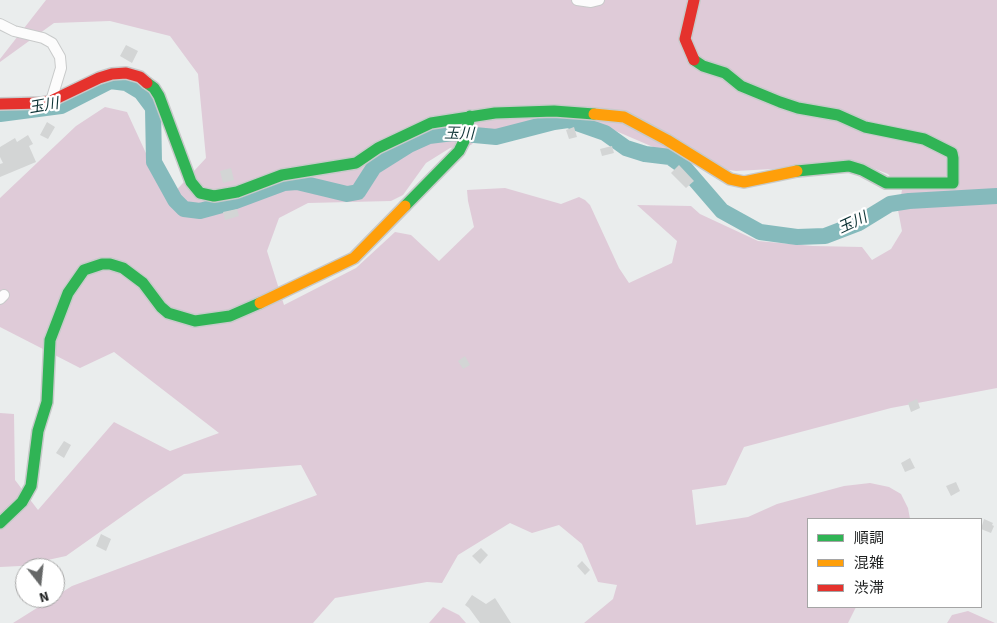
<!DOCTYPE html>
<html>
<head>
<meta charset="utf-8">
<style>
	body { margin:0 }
	#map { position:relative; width:997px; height:623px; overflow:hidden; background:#eaeded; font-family:"Source Sans 3","Noto Sans JP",sans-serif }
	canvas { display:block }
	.legend { position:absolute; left:807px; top:518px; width:175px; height:90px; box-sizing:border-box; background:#fff; border:1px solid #a5a5a5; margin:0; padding:6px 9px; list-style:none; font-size:15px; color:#1d1f1f }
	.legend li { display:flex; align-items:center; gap:10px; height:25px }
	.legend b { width:25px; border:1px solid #a5a5a5 }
	.north { position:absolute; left:15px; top:558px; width:50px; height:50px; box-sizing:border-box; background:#fff; border:1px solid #a5a5a5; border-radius:50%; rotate:164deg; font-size:14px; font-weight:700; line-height:20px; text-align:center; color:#1d1f1f }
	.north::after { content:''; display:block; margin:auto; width:18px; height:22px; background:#656767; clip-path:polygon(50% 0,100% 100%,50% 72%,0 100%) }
</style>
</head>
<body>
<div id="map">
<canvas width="997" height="623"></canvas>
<ul class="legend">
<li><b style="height:6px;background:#30b455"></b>順調</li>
<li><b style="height:6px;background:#ff9f0a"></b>混雑</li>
<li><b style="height:6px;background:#e5322d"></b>渋滞</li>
</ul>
<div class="north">N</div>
</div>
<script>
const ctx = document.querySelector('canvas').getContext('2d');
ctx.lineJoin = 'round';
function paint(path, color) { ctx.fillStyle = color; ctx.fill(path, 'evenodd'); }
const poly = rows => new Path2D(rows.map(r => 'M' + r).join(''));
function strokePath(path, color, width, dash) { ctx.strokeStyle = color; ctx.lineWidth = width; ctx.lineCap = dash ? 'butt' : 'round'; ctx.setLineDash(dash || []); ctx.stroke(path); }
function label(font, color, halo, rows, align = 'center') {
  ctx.font = font + ' "Source Sans 3","Noto Sans JP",sans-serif'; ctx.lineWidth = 4.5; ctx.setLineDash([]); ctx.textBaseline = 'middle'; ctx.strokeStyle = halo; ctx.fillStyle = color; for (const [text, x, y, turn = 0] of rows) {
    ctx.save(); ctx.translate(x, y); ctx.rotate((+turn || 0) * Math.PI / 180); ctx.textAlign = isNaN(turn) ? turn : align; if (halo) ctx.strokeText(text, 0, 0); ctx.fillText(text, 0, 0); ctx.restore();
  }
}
paint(poly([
	[46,0,997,0,997,388,891,408,744,447,726,485,692,490,696,525,748,517,777,504,844,486,870,483,889,487,901,494,908,508,910,519,808,519,808,607,856,607,848,623,584,623,613,599,617,585,598,582,582,544,559,525,532,533,510,523,458,555,442,583,427,582,335,598,313,623,13,623,72,586,317,495,301,465,184,474,148,498,66,556,20,566,0,567,0,413,14,414,15,480,38,510,114,422,170,451,219,433,114,352,80,368,0,327,0,198,76,126,105,107,127,112,156,175,170,197,206,158,198,74,170,36,110,21,54,23,0,62,0,59],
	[581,116,695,165,736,171,862,164,888,174,902,190,898,210,902,231,891,249,872,260,862,247,813,246,758,241,700,214,691,206,637,205,677,241,672,263,629,283,619,268,590,205,585,200,579,197,561,204,505,188,467,190,468,201,474,227,439,261,411,235,395,232,356,268,284,305,267,251,279,218,308,203,391,201,403,195,426,163,450,148,471,145,485,131],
	[443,607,459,615,466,623,429,623],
	[968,611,995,623,947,623,952,615]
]), '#dfcbd8');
strokePath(poly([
	[0,114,61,106,110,81,126,83,141,92,153,108,154,162,175,200,184,209,200,211,233,202,284,183,297,182,347,194,358,192,374,167,409,145,429,136,453,133,496,137,554,122,568,120,605,133,626,148,645,154,670,157,684,167,722,211,760,232,797,237,825,236,859,223,890,204,909,201,997,196]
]), '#85babc', 16);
paint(poly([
	[126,45,138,51,132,63,120,56],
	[47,122,55,127,48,139,40,135],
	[574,127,577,137,569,139,566,130],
	[28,135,33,144,29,146,36,162,0,177,0,164,3,163,0,157,0,147,15,138,17,142],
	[612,146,614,153,602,156,600,149],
	[679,165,694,181,686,188,671,173],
	[231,168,234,180,223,183,220,171],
	[237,209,239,216,225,220,223,212],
	[465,356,470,365,463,369,458,361],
	[917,399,920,408,911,412,908,403],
	[64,441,71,445,64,458,56,453],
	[910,458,915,468,905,472,901,463],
	[956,482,960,491,951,496,946,486],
	[984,519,993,523,992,525,994,526,991,533,981,529],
	[101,534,111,539,106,551,96,546],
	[481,548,488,555,480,564,472,556],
	[582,561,590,570,585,575,577,566],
	[472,595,486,604,495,598,511,623,480,623,469,608,465,605]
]), '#d3d5d5');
const street = poly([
	[577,0,591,2,599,0],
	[0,24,14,31,43,38,52,43,60,57,61,68,51,101],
	[0,299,4,295]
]);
const fast = poly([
	[694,60,703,66,725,73,741,86,780,102,798,108,838,115,865,127,924,139,952,153,953,158,953,183,886,183,862,170,849,166,797,171],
	[147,83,154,88,159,96,191,182,200,193,214,196,237,192,282,175,356,163,378,148,431,123,495,113,554,111,594,114],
	[405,206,459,151,464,141,470,116],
	[0,523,22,502,31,486,38,431,47,402,50,340,68,293,84,270,102,264,110,264,123,268,143,283,161,307,168,313,195,321,230,316,260,303]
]);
const slow = poly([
	[594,114,624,117,667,140,730,179,744,182,797,171],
	[260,303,354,258,405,206]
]);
const jam = poly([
	[694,60,685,39,694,0],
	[0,104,41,103,51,101,99,78,112,74,126,73,140,77,147,83]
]);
strokePath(street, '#c8caca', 12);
strokePath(fast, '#c8caca', 14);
strokePath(slow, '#c8caca', 14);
strokePath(jam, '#c8caca', 14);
strokePath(street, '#fcfcfc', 10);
strokePath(fast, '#30b455', 11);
strokePath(slow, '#ff9f0a', 11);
strokePath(jam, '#e5322d', 11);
label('italic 15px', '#0f3436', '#fff', [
	["玉川",44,107,-10],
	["玉川",459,135,1],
	["玉川",853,224,-25]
]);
</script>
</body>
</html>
